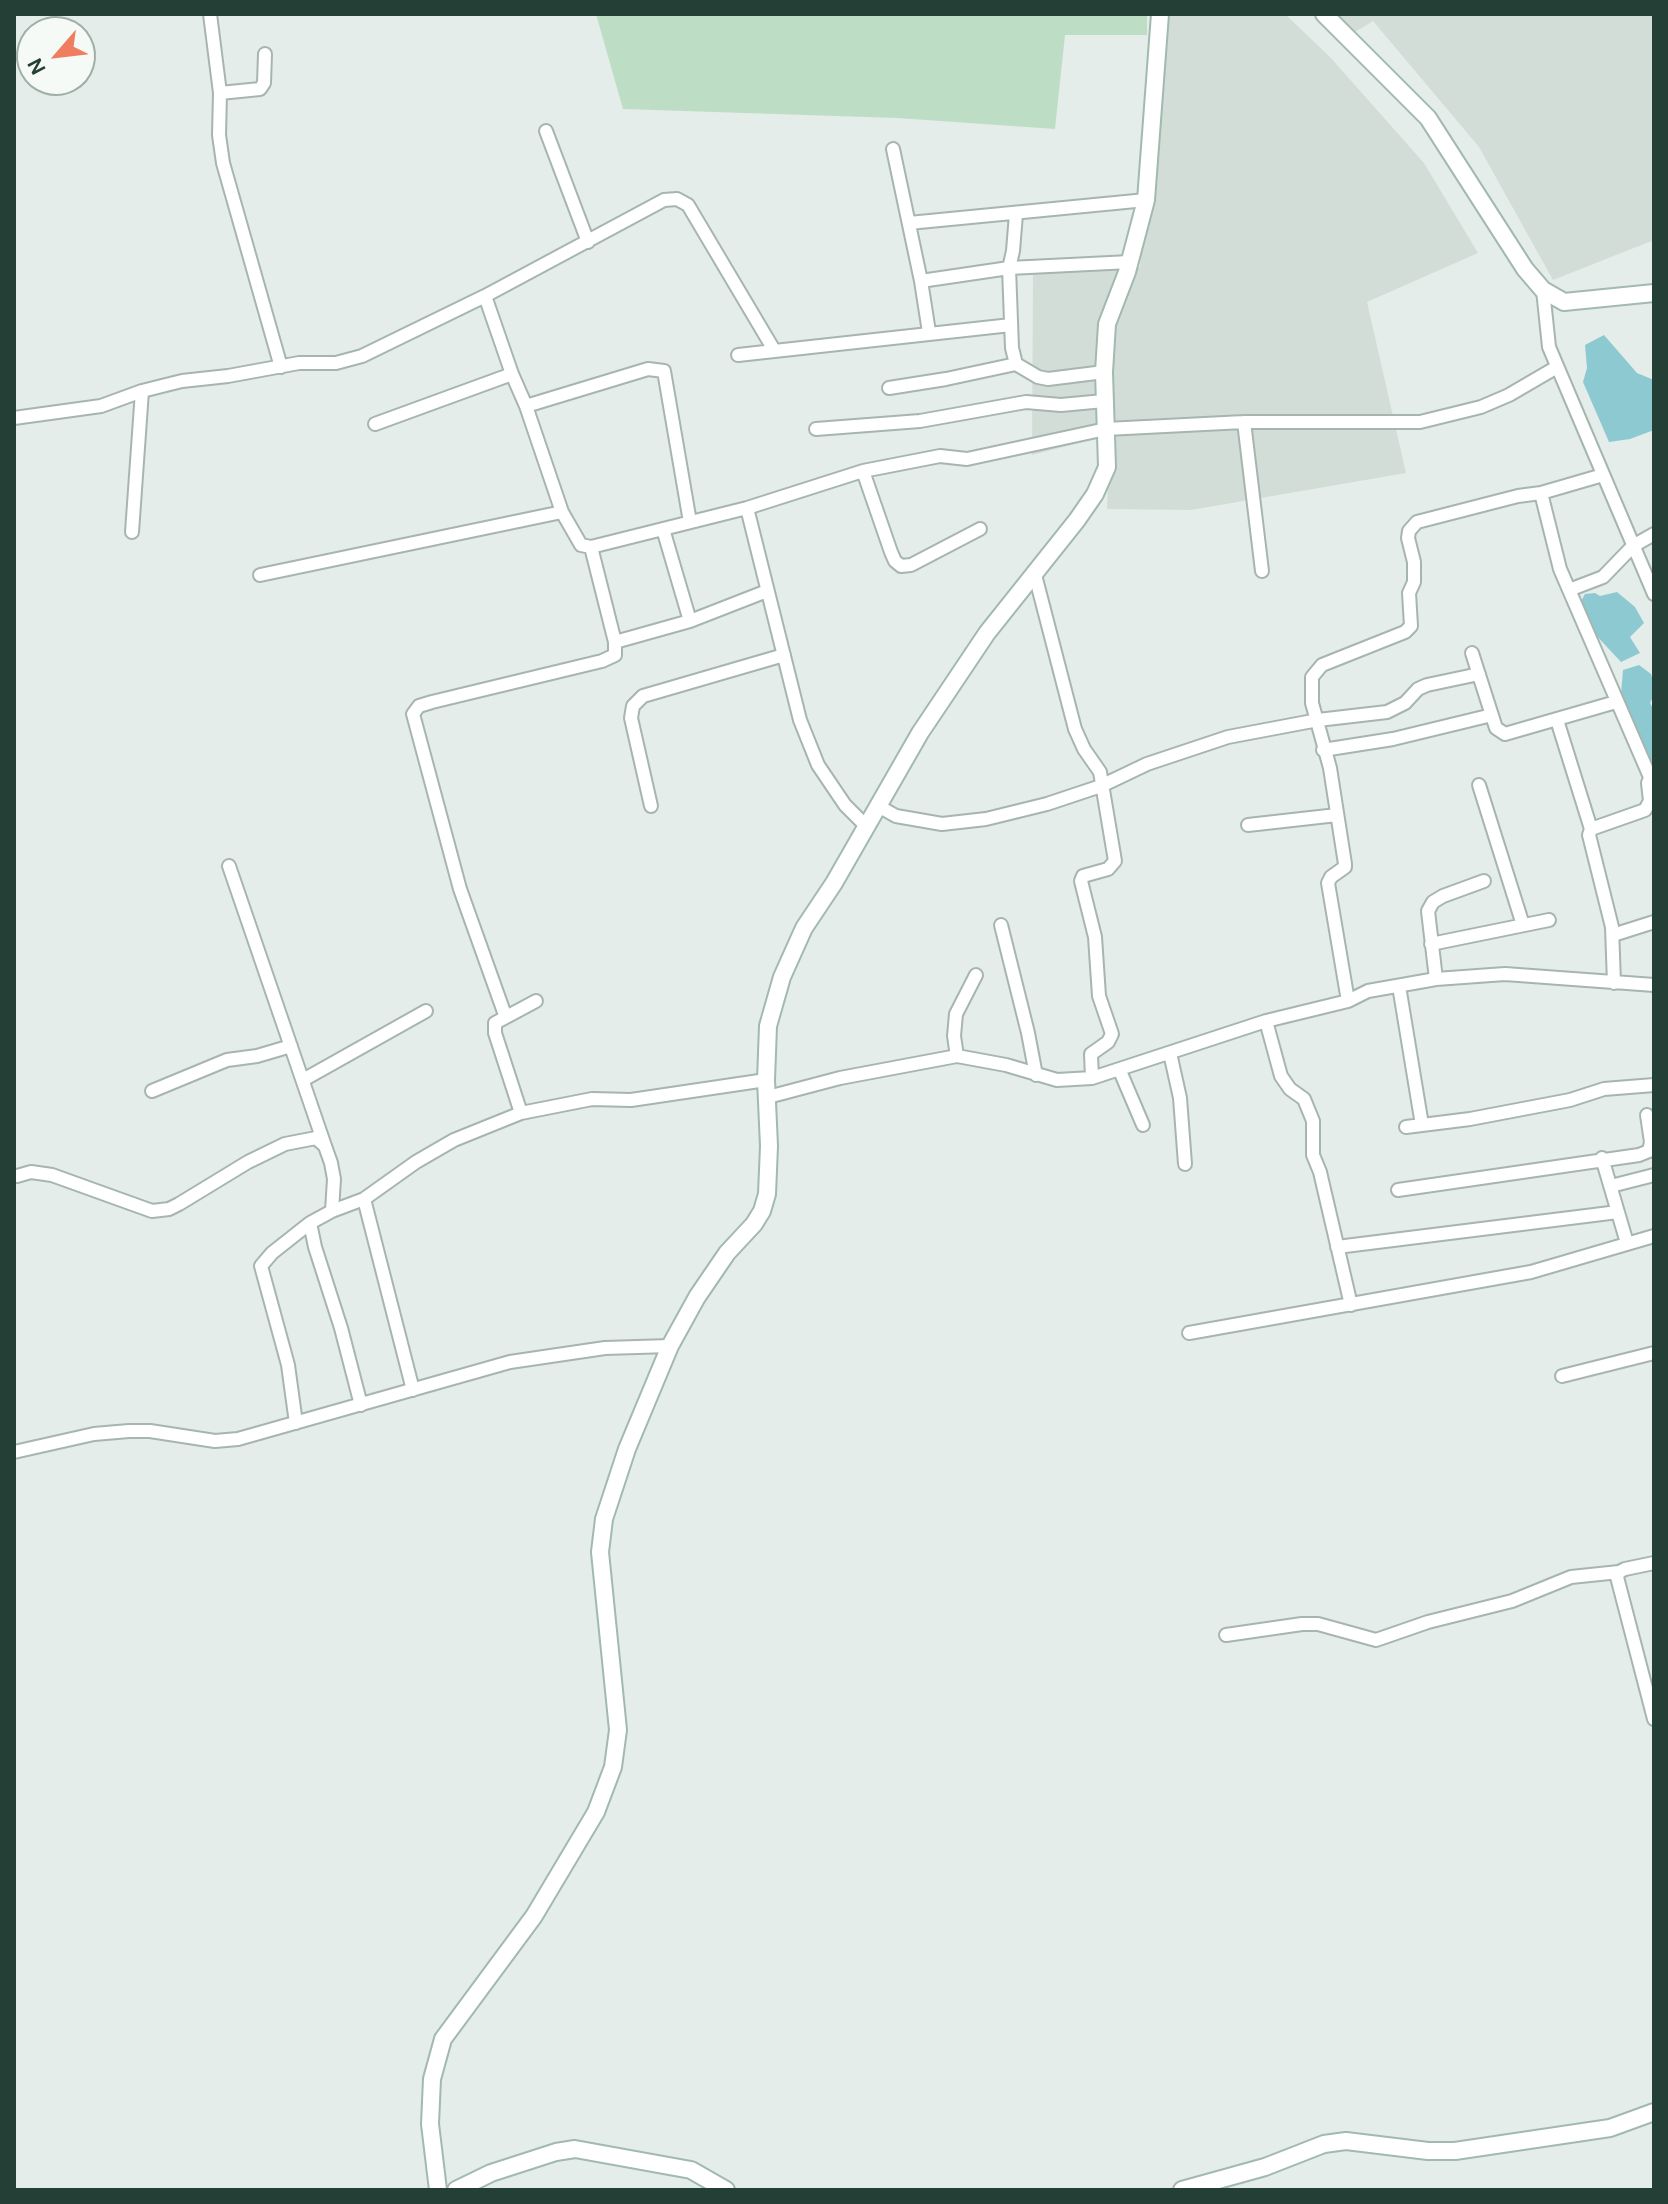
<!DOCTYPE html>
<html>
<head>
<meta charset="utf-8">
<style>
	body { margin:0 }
	#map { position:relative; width:1668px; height:2204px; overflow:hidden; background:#e4ede9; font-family:Karla,sans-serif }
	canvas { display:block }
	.frame { position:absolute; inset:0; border:16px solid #243f36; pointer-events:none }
	.north { position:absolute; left:16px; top:16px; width:80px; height:80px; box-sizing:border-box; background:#f5faf7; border:2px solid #a1afaa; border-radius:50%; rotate:242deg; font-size:22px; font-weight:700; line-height:32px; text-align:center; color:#243f36 }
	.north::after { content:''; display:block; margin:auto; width:28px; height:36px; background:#ef7d60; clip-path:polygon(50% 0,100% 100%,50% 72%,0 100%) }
</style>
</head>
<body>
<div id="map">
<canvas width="1668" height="2204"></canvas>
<div class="frame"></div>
<div class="north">N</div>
</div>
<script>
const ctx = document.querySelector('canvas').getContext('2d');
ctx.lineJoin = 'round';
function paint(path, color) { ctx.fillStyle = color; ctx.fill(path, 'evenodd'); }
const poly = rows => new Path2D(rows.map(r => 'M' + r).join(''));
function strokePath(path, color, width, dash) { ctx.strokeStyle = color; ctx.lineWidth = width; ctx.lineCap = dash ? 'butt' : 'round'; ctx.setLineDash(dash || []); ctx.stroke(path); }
paint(poly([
	[1166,14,1285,14,1330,57,1424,163,1478,253,1367,302,1406,473,1191,510,1107,509,1110,435,1032,455,1033,273,1140,267],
	[1336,14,1654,14,1654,240,1553,280,1479,147,1373,21,1355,32]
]), '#d2ddd8');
paint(poly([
	[596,14,1147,14,1147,35,1065,35,1055,129,897,118,623,109]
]), '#bddec5');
paint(poly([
	[1604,335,1637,373,1654,380,1654,430,1630,439,1609,442,1583,382,1587,368,1585,345],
	[1617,592,1635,607,1644,623,1630,637,1640,653,1621,662,1593,632,1579,605,1585,594,1595,593,1600,596],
	[1639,665,1651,674,1654,685,1654,695,1650,703,1654,710,1654,761,1636,757,1620,706,1623,670]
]), '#8dc9d1');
const street = poly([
	[210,14,220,93,219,135,223,163,281,367],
	[220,93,260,89,264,83,265,54],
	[546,131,588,242],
	[893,149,921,281,1009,268,1130,262],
	[909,223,1146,200],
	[921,281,929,332],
	[1543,290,1549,347,1654,594],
	[485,296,664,200,677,199,688,205,774,350],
	[738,355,1011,325],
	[1016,364,1038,377,1048,379,1104,372],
	[889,388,946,379,1016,364,1012,348,1009,268,1013,251,1016,214],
	[526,406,648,369,664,371,690,522],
	[14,418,101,406,142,391,182,381,228,376,299,363,336,363,362,356,485,296,512,374,526,406,562,512,581,545,591,547,747,508,863,471,940,456,967,459,1106,429,1244,422,1420,422,1481,407,1509,395,1557,367],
	[1244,422,1262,571],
	[375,424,512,374],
	[816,429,920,421,1026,402,1061,405,1104,401],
	[863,471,891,552,895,561,901,566,911,565,980,529],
	[1541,493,1560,569,1650,777],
	[747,508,800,720,818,765,845,805,866,826],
	[663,529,690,621],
	[132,532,142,391],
	[1034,571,1075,729,1084,749,1100,772,1115,861,1108,869,1083,876,1081,881,1095,937,1099,996,1112,1034,1108,1042,1091,1054,1092,1078],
	[260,575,562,512],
	[1569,590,1603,577,1633,546,1654,534],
	[615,642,690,621,767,591],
	[1472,653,1496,728,1505,734,1616,702],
	[1557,720,1591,829],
	[1323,750,1393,739,1492,715],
	[1479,785,1523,925],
	[651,806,631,718,633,706,643,696,784,655],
	[878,806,896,816,942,824,986,819,1047,804,1101,786,1147,764,1228,737,1318,720,1387,712,1405,703,1418,689,1427,685,1479,674],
	[1248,825,1337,815],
	[229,866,325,1146],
	[1001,925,1028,1033,1036,1075],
	[1613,935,1654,922],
	[1431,944,1549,920],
	[1436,979,1428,911,1433,902,1443,896,1484,881],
	[1614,983,1612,927,1589,835,1591,829,1645,810,1650,801,1648,783,1652,773],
	[1399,986,1422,1125],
	[1348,1001,1328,883,1331,877,1345,867,1345,864,1330,768,1312,703,1312,677,1322,665,1405,632,1411,626,1409,593,1414,582,1414,562,1408,538,1409,531,1417,522,1518,496,1541,493,1603,475],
	[505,1015,460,889,413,714,419,706,432,702,602,661,615,655,615,642,591,547],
	[1266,1021,1281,1076,1290,1089,1304,1099,1313,1121,1313,1155,1320,1172,1351,1305],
	[1170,1053,1180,1098,1185,1164],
	[957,1056,954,1036,956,1014,976,975],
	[1120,1071,1143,1125],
	[303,1080,426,1011],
	[152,1091,227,1060,257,1056,291,1046],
	[768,1097,840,1078,957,1056,1006,1065,1057,1080,1092,1078,1266,1021,1348,1001,1368,991,1436,979,1505,974,1654,985],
	[521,1113,495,1033,495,1023,536,1001],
	[1406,1127,1470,1119,1570,1100,1604,1089,1654,1085],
	[1602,1158,1627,1243],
	[17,1176,31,1172,52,1175,152,1211,169,1209,179,1204,248,1162,285,1144,316,1138,325,1146,331,1163,334,1179,332,1211],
	[1611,1186,1654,1175],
	[1398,1190,1639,1155,1649,1151,1651,1142,1647,1115],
	[364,1199,413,1390],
	[1337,1247,1618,1212],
	[1189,1333,1531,1272,1654,1236],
	[1562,1376,1654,1353],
	[361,1405,341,1328,315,1247,310,1223,332,1211,364,1199,416,1162,454,1140,521,1113,592,1099,631,1100,766,1080],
	[296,1423,288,1365,261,1266,272,1253,310,1223],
	[14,1452,94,1434,129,1431,150,1431,215,1441,238,1439,510,1362,605,1348,670,1346],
	[1654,1563,1625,1569,1619,1572,1617,1577,1654,1719],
	[1226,1635,1302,1624,1318,1624,1376,1640,1428,1622,1512,1601,1571,1577,1619,1572]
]);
const secondary = poly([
	[1324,14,1428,118,1525,269,1543,290,1564,302,1654,293],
	[438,2190,430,2124,432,2079,443,2039,534,1916,596,1812,613,1767,618,1730,600,1552,604,1519,627,1449,670,1346,697,1297,727,1253,754,1224,762,1211,767,1194,769,1146,766,1080,768,1026,782,977,804,928,834,883,920,733,987,633,1077,520,1095,494,1107,467,1104,372,1107,324,1127,272,1146,200,1160,14],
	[456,2190,491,2173,556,2152,575,2149,691,2170,726,2190],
	[1182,2190,1265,2167,1324,2144,1346,2141,1428,2151,1455,2151,1610,2128,1654,2112]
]);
strokePath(street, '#a7b5b0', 16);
strokePath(secondary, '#a2b9b0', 20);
strokePath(street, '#fff', 12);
strokePath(secondary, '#fff', 16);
</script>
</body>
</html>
